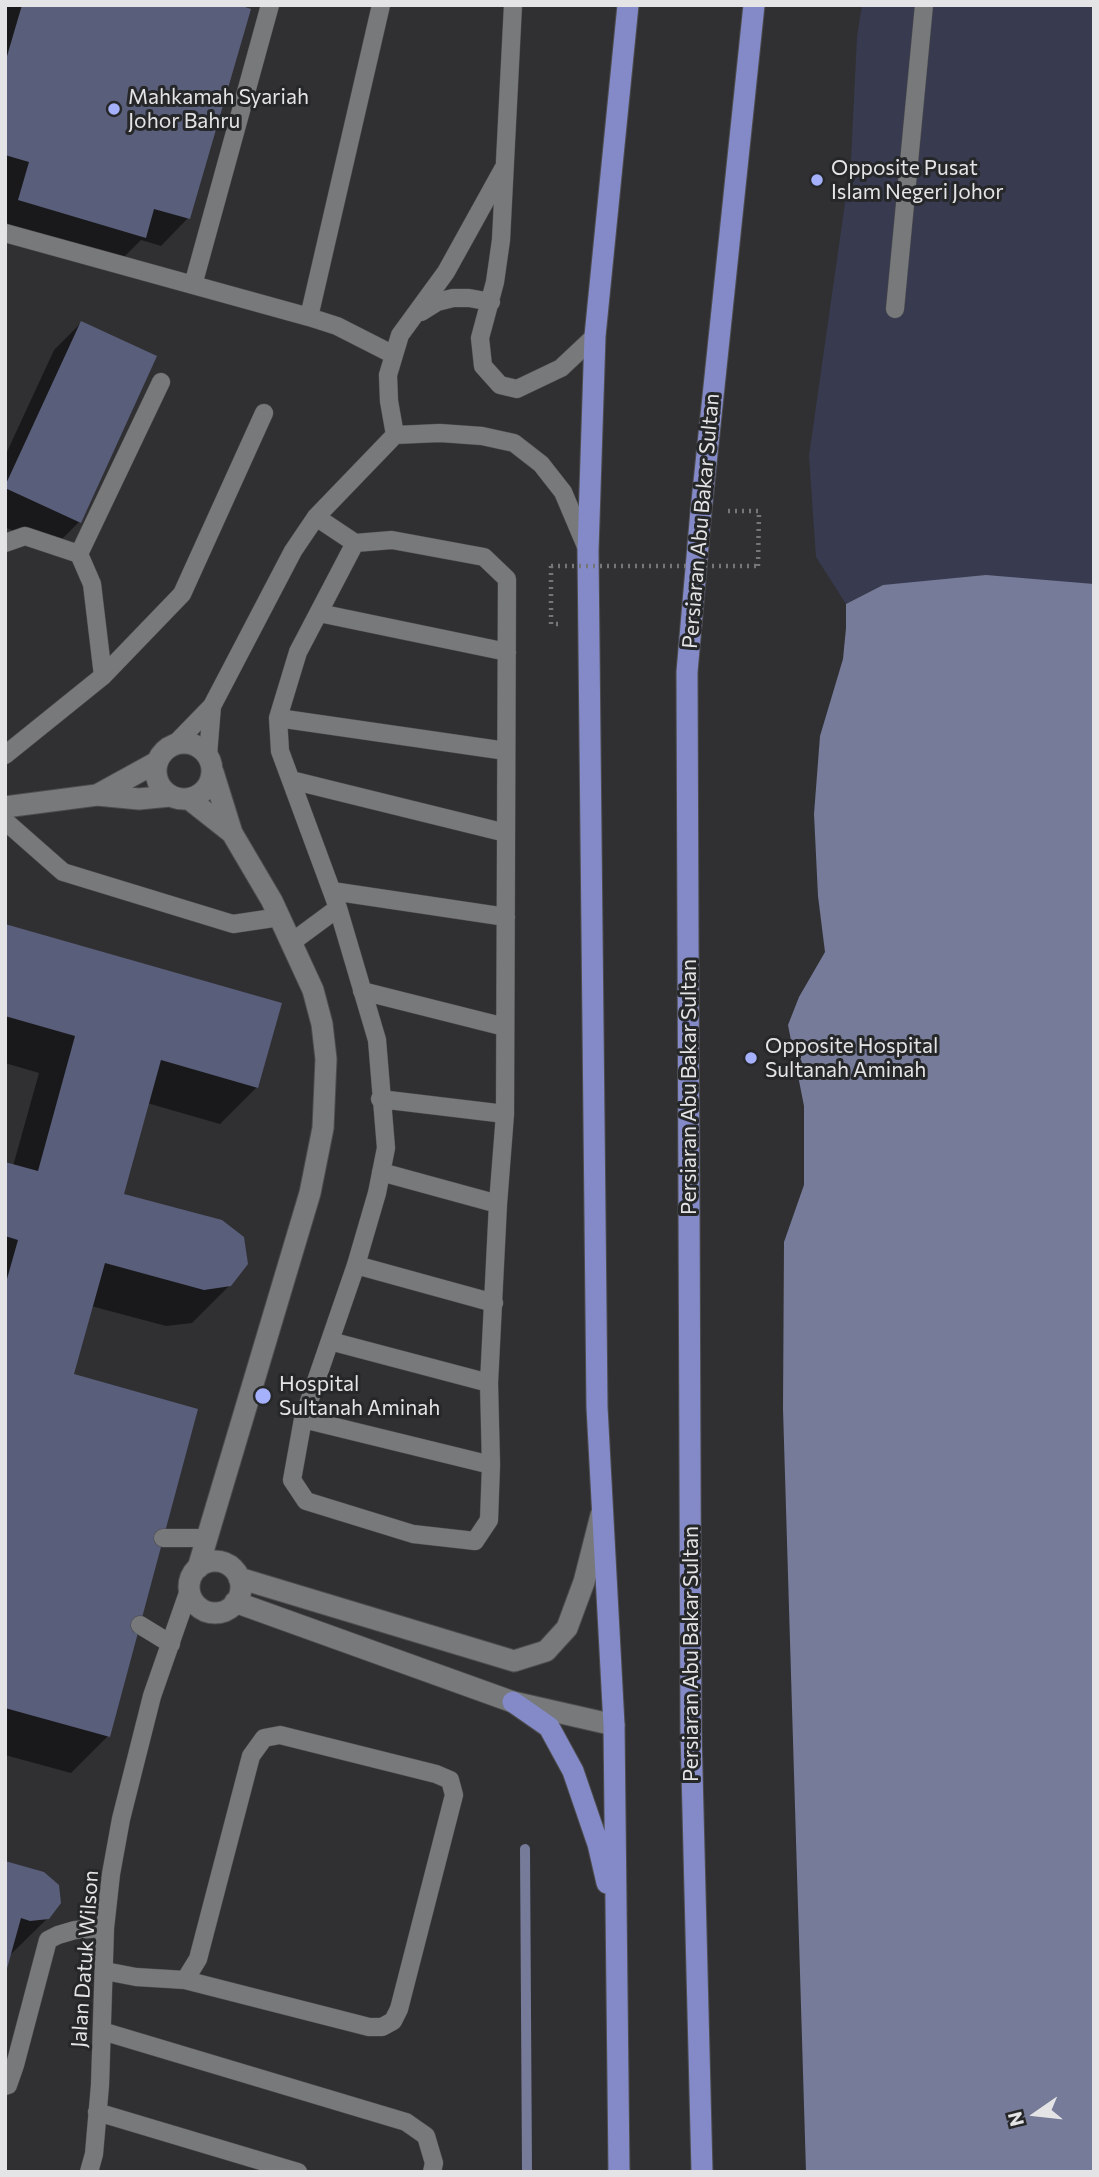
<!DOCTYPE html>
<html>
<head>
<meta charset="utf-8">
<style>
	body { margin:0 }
	#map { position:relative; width:1099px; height:2177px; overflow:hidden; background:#303033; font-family:Commissioner,sans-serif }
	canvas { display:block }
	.frame { position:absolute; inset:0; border:7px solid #e4e4e6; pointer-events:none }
	.north { position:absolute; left:1001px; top:2079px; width:70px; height:70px; -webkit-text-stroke:5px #262729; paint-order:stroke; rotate:256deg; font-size:19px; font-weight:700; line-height:28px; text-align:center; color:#e4e4e6 }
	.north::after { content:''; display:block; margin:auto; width:24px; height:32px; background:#e4e4e6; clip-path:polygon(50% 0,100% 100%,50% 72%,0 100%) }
</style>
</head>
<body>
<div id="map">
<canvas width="1099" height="2177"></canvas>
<div class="frame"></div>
<div class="north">N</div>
</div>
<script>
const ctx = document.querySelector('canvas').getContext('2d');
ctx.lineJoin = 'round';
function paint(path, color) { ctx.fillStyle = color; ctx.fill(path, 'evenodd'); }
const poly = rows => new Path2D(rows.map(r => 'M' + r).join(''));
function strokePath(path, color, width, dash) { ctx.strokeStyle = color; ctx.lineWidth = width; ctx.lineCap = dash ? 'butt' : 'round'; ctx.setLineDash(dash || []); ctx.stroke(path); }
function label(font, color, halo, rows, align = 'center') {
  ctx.font = font + ' Commissioner,sans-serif'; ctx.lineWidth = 6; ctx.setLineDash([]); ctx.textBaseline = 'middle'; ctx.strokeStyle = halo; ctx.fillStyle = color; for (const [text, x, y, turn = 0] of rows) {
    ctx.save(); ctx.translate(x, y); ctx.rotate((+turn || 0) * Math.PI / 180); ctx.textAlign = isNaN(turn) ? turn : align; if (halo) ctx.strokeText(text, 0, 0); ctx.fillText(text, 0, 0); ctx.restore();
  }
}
paint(poly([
	[862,5,1094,5,1094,584,883,585,846,604,816,557,809,456,851,161,857,37]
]), '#383b4f');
paint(poly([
	[986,575,1094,584,1094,2172,806,2172,783,1409,784,1242,804,1185,804,1106,788,1025,799,997,825,952,818,896,814,814,820,736,843,659,846,628,846,604,883,585]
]), '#767b99');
paint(poly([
	[5,5,233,5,188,218,161,246,141,240,117,264,5,231],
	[81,323,79,522,52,549,5,527,5,456,54,350],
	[5,926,257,1087,220,1124,147,1103,122,1195,230,1285,192,1323,166,1326,91,1306,72,1375,108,1736,71,1773,5,1755,5,1164,13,1166,39,1073,5,1063],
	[5,1863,48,1918,9,1956,5,1968]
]), '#0007');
strokePath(poly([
	[525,1849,527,2172]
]), '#767b99', 10);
paint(poly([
	[22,5,239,5,251,9,190,219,154,209,146,238,18,200,29,162,5,155,5,63],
	[81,321,157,356,81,523,5,488,5,486],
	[5,924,282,1003,258,1088,161,1060,124,1194,222,1220,244,1237,248,1264,231,1286,204,1290,105,1263,74,1374,198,1409,110,1737,5,1708,5,1286,18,1240,5,1236,5,1162,38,1171,75,1036,5,1016],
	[5,1861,44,1872,59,1885,61,1903,49,1919,30,1921,21,1918,6,1972]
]), '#595e7b');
const lane = poly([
	[513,5,501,240,495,282,480,338,483,366,500,385,517,389,561,368,595,336],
	[5,233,309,317,337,326,394,355],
	[193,285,270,5],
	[895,309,924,5],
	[421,312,437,302,453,298,469,298,491,302],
	[309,317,381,5],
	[395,435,389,401,388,375,400,335,446,272,503,169],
	[316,517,355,543,392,540,484,557,507,579,505,1114,498,1204,489,1383,491,1465,489,1520,475,1541,413,1534,306,1501,292,1480,303,1419,356,1265,377,1193,386,1148,377,1040,338,908],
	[5,543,25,536,79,554,92,584,103,676],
	[79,554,161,382],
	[319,613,507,652],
	[278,718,506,751],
	[175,744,212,706,293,551,316,517,395,435,440,433,482,436,514,443,541,464,563,492,588,551],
	[5,755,103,676,182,594,264,413],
	[208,755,212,706],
	[291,780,506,833],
	[5,821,63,872,233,924,280,917],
	[332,891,506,917],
	[292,942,338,908,280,751,278,718,298,652,355,543],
	[362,991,505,1027],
	[380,1099,505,1114],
	[381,1172,498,1204],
	[356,1265,494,1303],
	[330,1341,489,1383],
	[303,1419,491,1465],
	[163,1538,207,1538],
	[140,1625,171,1644],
	[105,1971,136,1977,185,1980,198,1959,251,1756,264,1738,280,1735,436,1774,450,1780,454,1795,399,2009,393,2021,382,2027,369,2027,185,1980],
	[102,2031,406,2122,426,2136,434,2163,432,2172],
	[5,2086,8,2085,15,2065,48,1940,58,1935,75,1930,105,1928],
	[97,2112,298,2172],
	[89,2172,94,2154,100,2085,105,1928,111,1874,121,1819,152,1696,189,1590]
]);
const street = poly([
	'156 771a28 28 0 1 1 56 0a28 28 0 1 1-56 0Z',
	[97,795,157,762],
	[189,799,232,833],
	[5,807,97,795,139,799,170,796],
	'189 1587a26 26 0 1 1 52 0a26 26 0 1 1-52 0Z',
	[198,1568,310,1193,323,1128,326,1059,322,1024,313,990,272,901,232,833,213,772],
	[239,1578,514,1661,546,1651,567,1628,584,1582,601,1515],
	[235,1602,513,1702,614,1725]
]);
const primary = poly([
	[513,1702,549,1727,573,1771,598,1844,607,1883],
	[619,2172,614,1725,597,1407,588,551,595,336,628,5],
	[702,2172,691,1731,687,672,701,511,754,5]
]);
strokePath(lane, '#4d4d4f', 19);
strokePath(street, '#4d4d4f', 23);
strokePath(primary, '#4d4d4f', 23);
strokePath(poly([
	[728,511,759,511,758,566],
	[551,566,551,624,563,624]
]), '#767678', 4.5, [2, 5]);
strokePath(lane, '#78797b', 18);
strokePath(street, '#78797b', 21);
strokePath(primary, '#838ac7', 21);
strokePath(poly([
	[551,566,758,566]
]), '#767678', 4.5, [2, 5]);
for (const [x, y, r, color] of [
	[114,109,7,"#a6b1fc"],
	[817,180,7,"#a6b1fc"],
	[751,1058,7,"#a6b1fc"],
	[263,1396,9,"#a6b1fc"]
]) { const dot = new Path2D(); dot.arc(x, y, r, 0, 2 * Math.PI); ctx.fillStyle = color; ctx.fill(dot); strokePath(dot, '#262729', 2.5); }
label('21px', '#e4e4e6', '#262729', [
	["Mahkamah Syariah",128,97],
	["Johor Bahru",128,121],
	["Opposite Pusat",831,168],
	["Islam Negeri Johor",831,192],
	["Opposite Hospital",765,1046],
	["Sultanah Aminah",765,1070],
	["Hospital",279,1384],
	["Sultanah Aminah",279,1408]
], 'left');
label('21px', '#e4e4e6', '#262729', [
	["Persiaran Abu Bakar Sultan",701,521,-85],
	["Persiaran Abu Bakar Sultan",689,1087,-90],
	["Persiaran Abu Bakar Sultan",691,1654,-90],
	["Jalan Datuk Wilson",85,1959,-86]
]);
</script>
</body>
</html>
